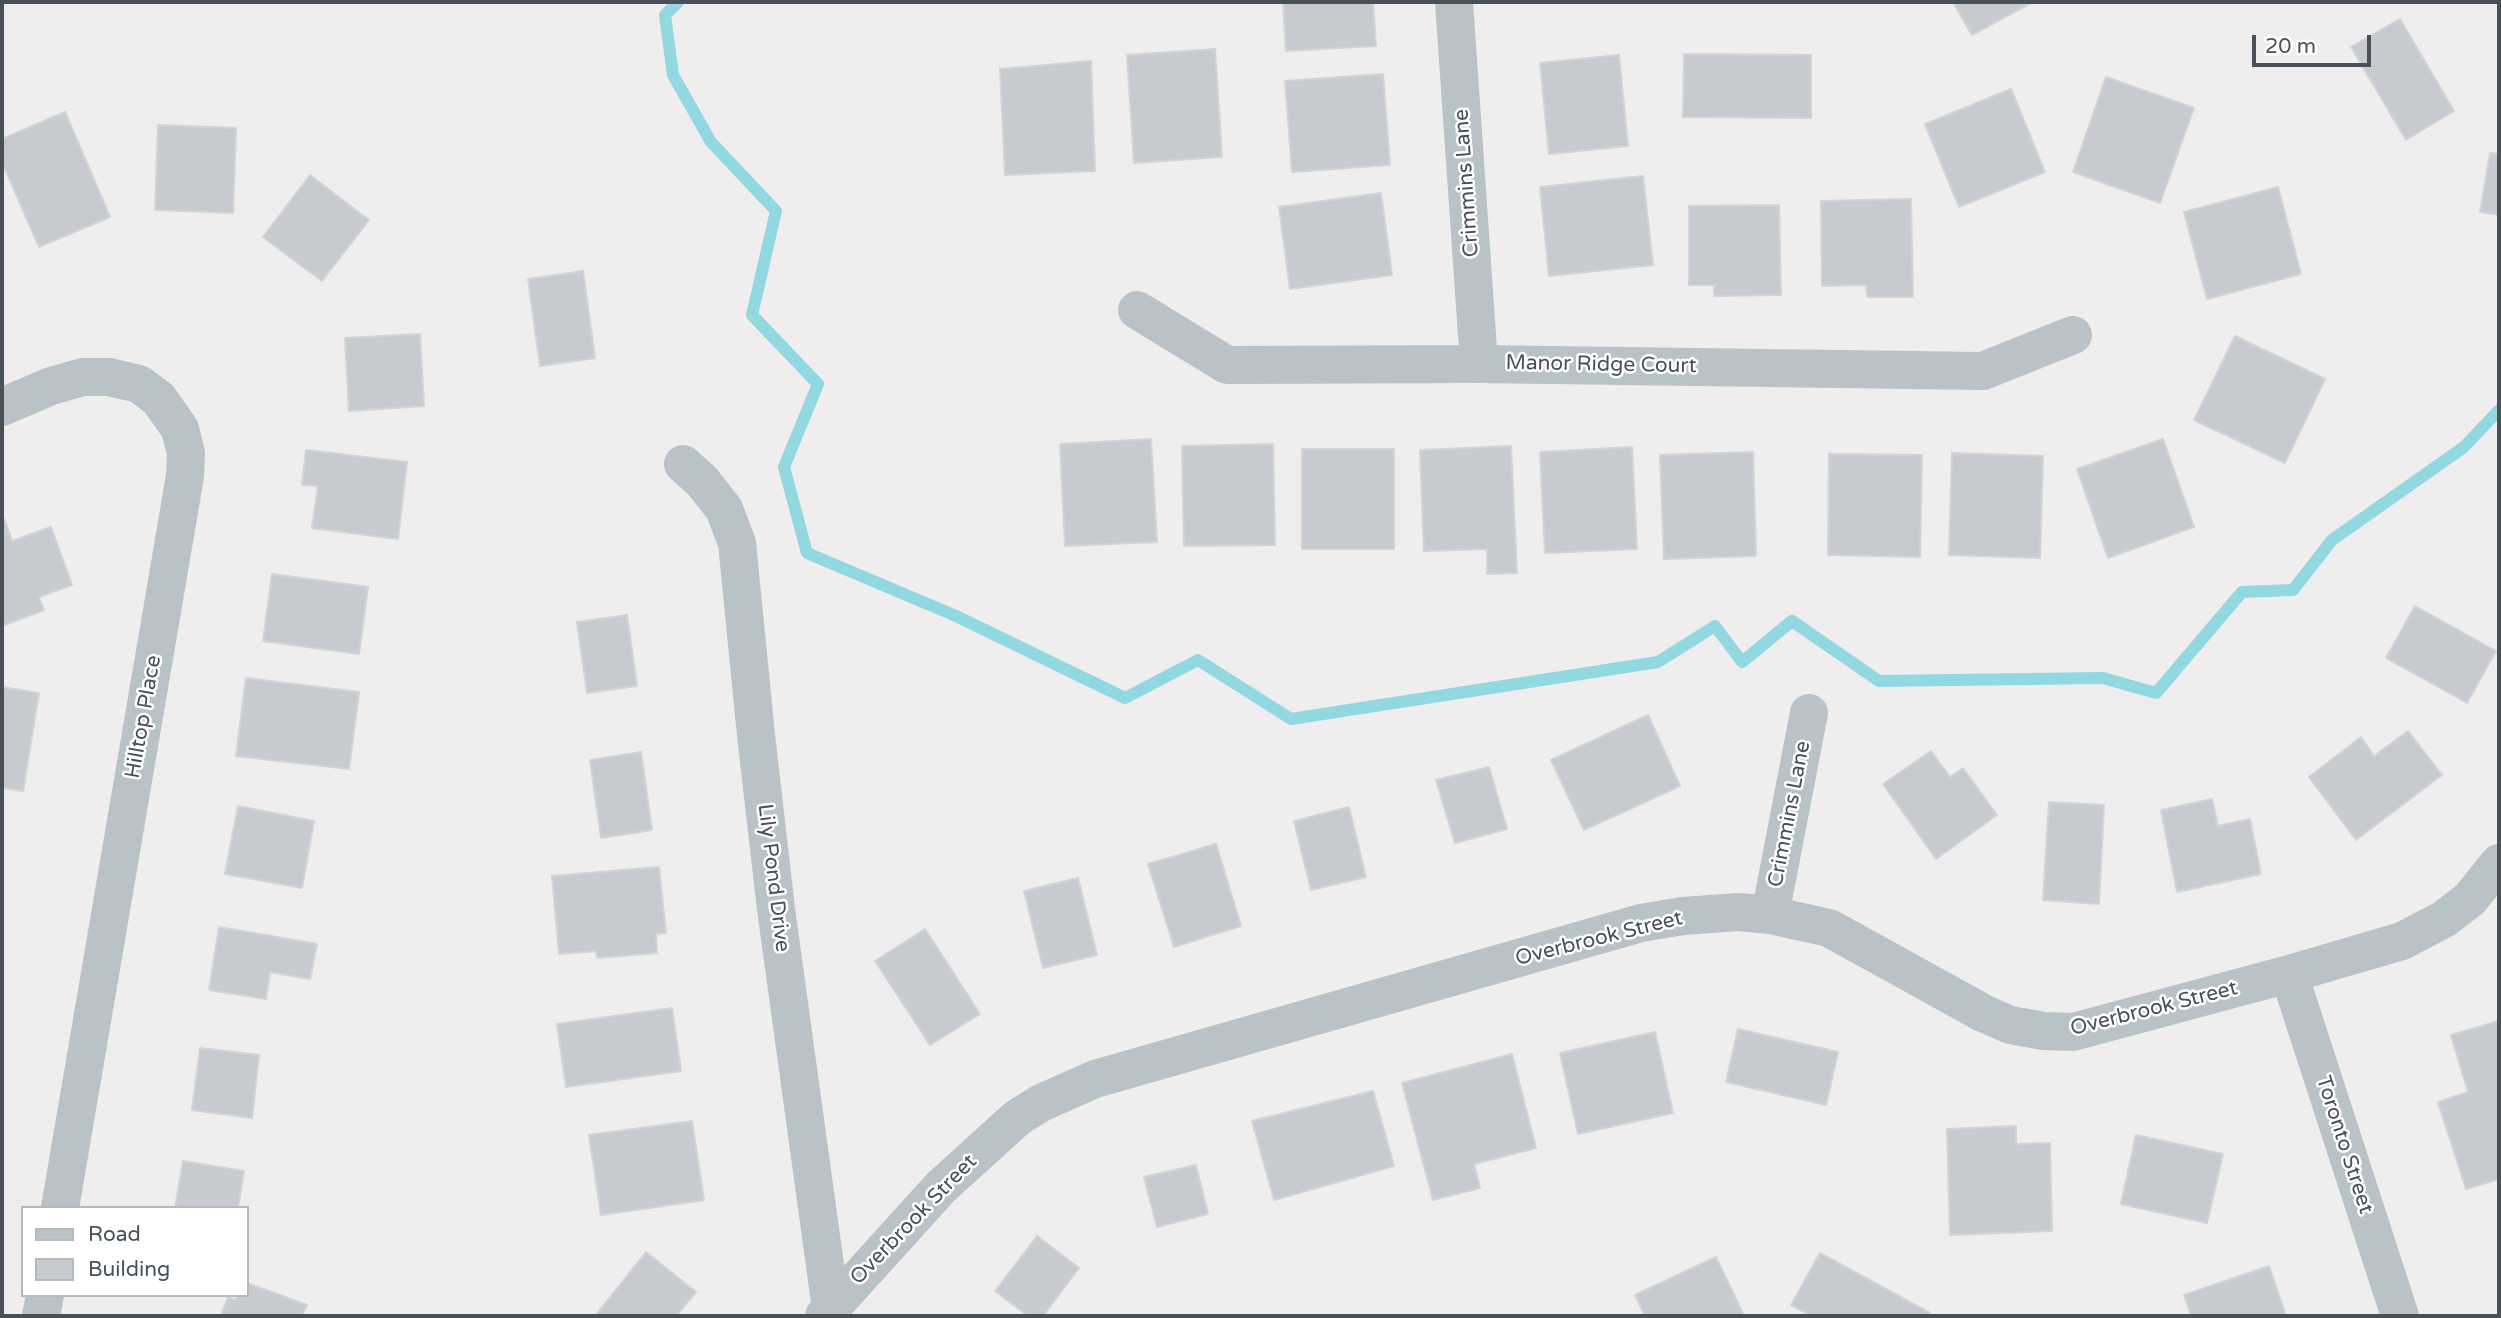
<!DOCTYPE html>
<html>
<head>
<meta charset="utf-8">
<style>
	body { margin:0 }
	#map { position:relative; width:2501px; height:1318px; overflow:hidden; background:#efeded; font-family:"Varela Round",sans-serif }
	canvas { display:block }
	.frame { position:absolute; inset:0; border:4px solid #475157; pointer-events:none }
	.legend { position:absolute; left:21px; top:1206px; width:228px; height:91px; box-sizing:border-box; background:#fff; border:2px solid #b5b9bc; margin:0; padding:9px 12px; list-style:none; font-size:21px; color:#475157 }
	.legend li { display:flex; align-items:center; gap:14px; height:35px }
	.legend b { width:35px; border:2px solid #b5b9bc }
	.scale { position:absolute; left:2252px; top:35px; width:119px; height:32px; box-sizing:border-box; border:4px solid #475157; border-top:0; padding-left:9px; font-size:21px; line-height:24px; white-space:nowrap; color:#475157; -webkit-text-stroke:5px #fff; paint-order:stroke }
</style>
</head>
<body>
<div id="map">
<canvas width="2501" height="1318"></canvas>
<div class="frame"></div>
<ul class="legend">
<li><b style="height:9px;background:#b9c2c7"></b>Road</li>
<li><b style="height:19px;background:#c7cacf"></b>Building</li>
</ul>
<div class="scale">20 m</div>
</div>
<script>
const ctx = document.querySelector('canvas').getContext('2d');
ctx.lineJoin = 'round';
const poly = rows => new Path2D(rows.map(r => 'M' + r).join(''));
function strokePath(path, color, width, dash) { ctx.strokeStyle = color; ctx.lineWidth = width; ctx.lineCap = dash ? 'butt' : 'round'; ctx.setLineDash(dash || []); ctx.stroke(path); }
function paint(path, color) { ctx.fillStyle = color; ctx.fill(path, 'evenodd'); }
function label(font, color, halo, rows, align = 'center') {
  ctx.font = font + ' "Varela Round",sans-serif'; ctx.lineWidth = 5; ctx.setLineDash([]); ctx.textBaseline = 'middle'; ctx.strokeStyle = halo; ctx.fillStyle = color; for (const [text, x, y, turn = 0] of rows) {
    ctx.save(); ctx.translate(x, y); ctx.rotate((+turn || 0) * Math.PI / 180); ctx.textAlign = isNaN(turn) ? turn : align; if (halo) ctx.strokeText(text, 0, 0); ctx.fillText(text, 0, 0); ctx.restore();
  }
}
strokePath(poly([
	[678,2,665,15,673,75,711,142,776,211,752,315,818,384,784,467,807,553,956,616,1125,698,1198,660,1291,719,1658,662,1715,626,1742,662,1792,621,1879,681,2103,678,2156,693,2242,592,2293,590,2332,540,2464,447,2499,410]
]), '#91d8e1', 12);
const building = poly([
	[1283,2,1373,2,1376,46,1286,51,1283,2],
	[1953,2,2030,2,2031,3,1972,35,1953,2],
	[2400,19,2454,111,2406,140,2351,47,2400,19],
	[1215,49,1222,157,1134,163,1127,55,1215,49],
	[1684,54,1811,55,1811,118,1683,117,1684,54],
	[1619,55,1628,146,1549,154,1540,63,1619,55],
	[1091,61,1095,171,1005,175,1000,69,1091,61],
	[1383,74,1390,165,1292,172,1285,81,1383,74],
	[2106,77,2194,108,2160,203,2073,172,2106,77],
	[2011,89,2045,172,1959,207,1925,124,2011,89],
	[65,112,110,217,39,247,2,162,2,139,65,112],
	[158,125,236,128,233,213,155,210,158,125],
	[2490,153,2499,154,2499,215,2480,212,2490,153],
	[310,175,369,220,322,281,263,237,310,175],
	[1643,176,1653,265,1549,276,1540,187,1643,176],
	[2278,187,2301,274,2207,299,2184,212,2278,187],
	[1381,193,1392,275,1290,289,1279,207,1381,193],
	[1911,199,1913,297,1867,297,1866,285,1822,286,1821,201,1911,199],
	[1779,205,1781,295,1714,296,1714,285,1689,285,1689,206,1779,205],
	[583,271,595,358,540,366,528,279,583,271],
	[420,334,424,406,349,411,345,338,420,334],
	[2235,336,2325,379,2285,463,2194,420,2235,336],
	[1151,439,1157,542,1065,546,1060,444,1151,439],
	[2163,439,2194,527,2108,558,2077,469,2163,439],
	[1273,444,1275,545,1184,546,1182,446,1273,444],
	[1511,446,1517,573,1487,574,1487,549,1424,551,1420,450,1511,446],
	[1632,447,1637,549,1545,553,1540,452,1632,447],
	[1302,449,1394,449,1394,549,1302,549,1302,449],
	[306,450,407,462,398,539,312,528,318,486,302,485,306,450],
	[1753,452,1756,556,1664,559,1660,455,1753,452],
	[1952,453,2043,456,2040,558,1949,555,1952,453],
	[1829,454,1922,455,1920,557,1828,555,1829,454],
	[4,518,12,541,51,527,72,585,39,597,44,610,2,626,2,519,4,518],
	[272,574,368,587,359,654,263,641,272,574],
	[2415,606,2496,651,2467,703,2386,658,2415,606],
	[627,615,637,686,587,693,577,622,627,615],
	[246,678,359,692,349,769,236,756,246,678],
	[2,687,39,693,23,791,2,788,2,687],
	[1648,715,1680,786,1584,830,1551,760,1648,715],
	[2408,731,2442,775,2356,840,2309,777,2361,737,2374,756,2408,731],
	[1931,751,1950,777,1963,768,1997,815,1936,859,1883,784,1931,751],
	[641,752,652,830,601,838,590,760,641,752],
	[1489,767,1507,829,1455,843,1436,780,1489,767],
	[2212,799,2218,826,2250,819,2261,874,2177,892,2161,810,2212,799],
	[2049,802,2104,805,2099,904,2043,900,2049,802],
	[238,806,314,821,302,888,225,874,238,806],
	[1349,807,1366,877,1311,890,1294,821,1349,807],
	[1216,844,1241,926,1174,947,1148,864,1216,844],
	[659,867,666,933,656,934,657,953,597,958,596,951,559,954,552,876,659,867],
	[1078,878,1097,955,1043,968,1024,891,1078,878],
	[219,927,317,944,310,979,270,972,266,999,209,990,219,927],
	[925,929,980,1014,930,1045,875,961,925,929],
	[672,1008,681,1071,566,1087,557,1024,672,1008],
	[2499,1021,2499,1179,2466,1189,2438,1102,2468,1092,2451,1035,2499,1021],
	[1738,1029,1838,1052,1826,1105,1726,1082,1738,1029],
	[1655,1032,1673,1113,1578,1134,1560,1053,1655,1032],
	[200,1048,259,1055,252,1118,192,1110,200,1048],
	[1512,1054,1536,1148,1474,1164,1480,1188,1433,1200,1402,1083,1512,1054],
	[1373,1091,1394,1166,1274,1200,1252,1121,1373,1091],
	[692,1121,704,1200,601,1215,589,1135,692,1121],
	[2016,1126,2016,1144,2050,1143,2052,1231,1950,1235,1947,1129,2016,1126],
	[2136,1135,2223,1154,2207,1223,2121,1204,2136,1135],
	[183,1161,244,1171,238,1208,175,1208,183,1161],
	[1196,1165,1208,1214,1157,1227,1144,1177,1196,1165],
	[1037,1236,1079,1268,1043,1316,1028,1316,995,1291,1037,1236],
	[646,1252,696,1292,676,1316,595,1316,646,1252],
	[1820,1253,1930,1313,1928,1316,1812,1316,1791,1305,1820,1253],
	[1716,1257,1744,1316,1645,1316,1635,1295,1716,1257],
	[2269,1266,2286,1316,2191,1316,2184,1295,2269,1266],
	[247,1283,307,1305,302,1316,221,1316,228,1297,236,1300,238,1295,247,1295,247,1283]
]);
paint(building, '#c7cacf');
strokePath(building, '#d1d4d7', 2);
strokePath(poly([
	[1454,2,1479,364],
	[1137,310,1227,365,1479,364,1983,371,2073,335],
	[2,407,51,386,83,377,109,377,139,384,159,399,180,429,186,453,185,476,60,1208],
	[683,464,702,481,724,509,737,543,756,735,776,909,831,1309],
	[1770,915,1809,713],
	[2289,974,2400,1316],
	[41,1316,45,1295],
	[824,1316,941,1187,1017,1118,1041,1103,1095,1079,1641,923,1683,916,1739,912,1770,915,1829,928,1983,1013,2010,1025,2044,1031,2073,1032,2289,974,2402,941,2444,919,2470,899,2499,863]
]), '#b9c2c7', 38);
label('21px', '#475157', '#fff', [
	["Crimmins Lane",1467,183,-94],
	["Manor Ridge Court",1601,365,1],
	["Hilltop Place",144,717,-80],
	["Crimmins Lane",1790,814,-79],
	["Lily Pond Drive",773,878,83],
	["Overbrook Street",1599,939,-14],
	["Overbrook Street",2154,1009,-14],
	["Toronto Street",2344,1145,72],
	["Overbrook Street",914,1220,-46]
]);
</script>
</body>
</html>
